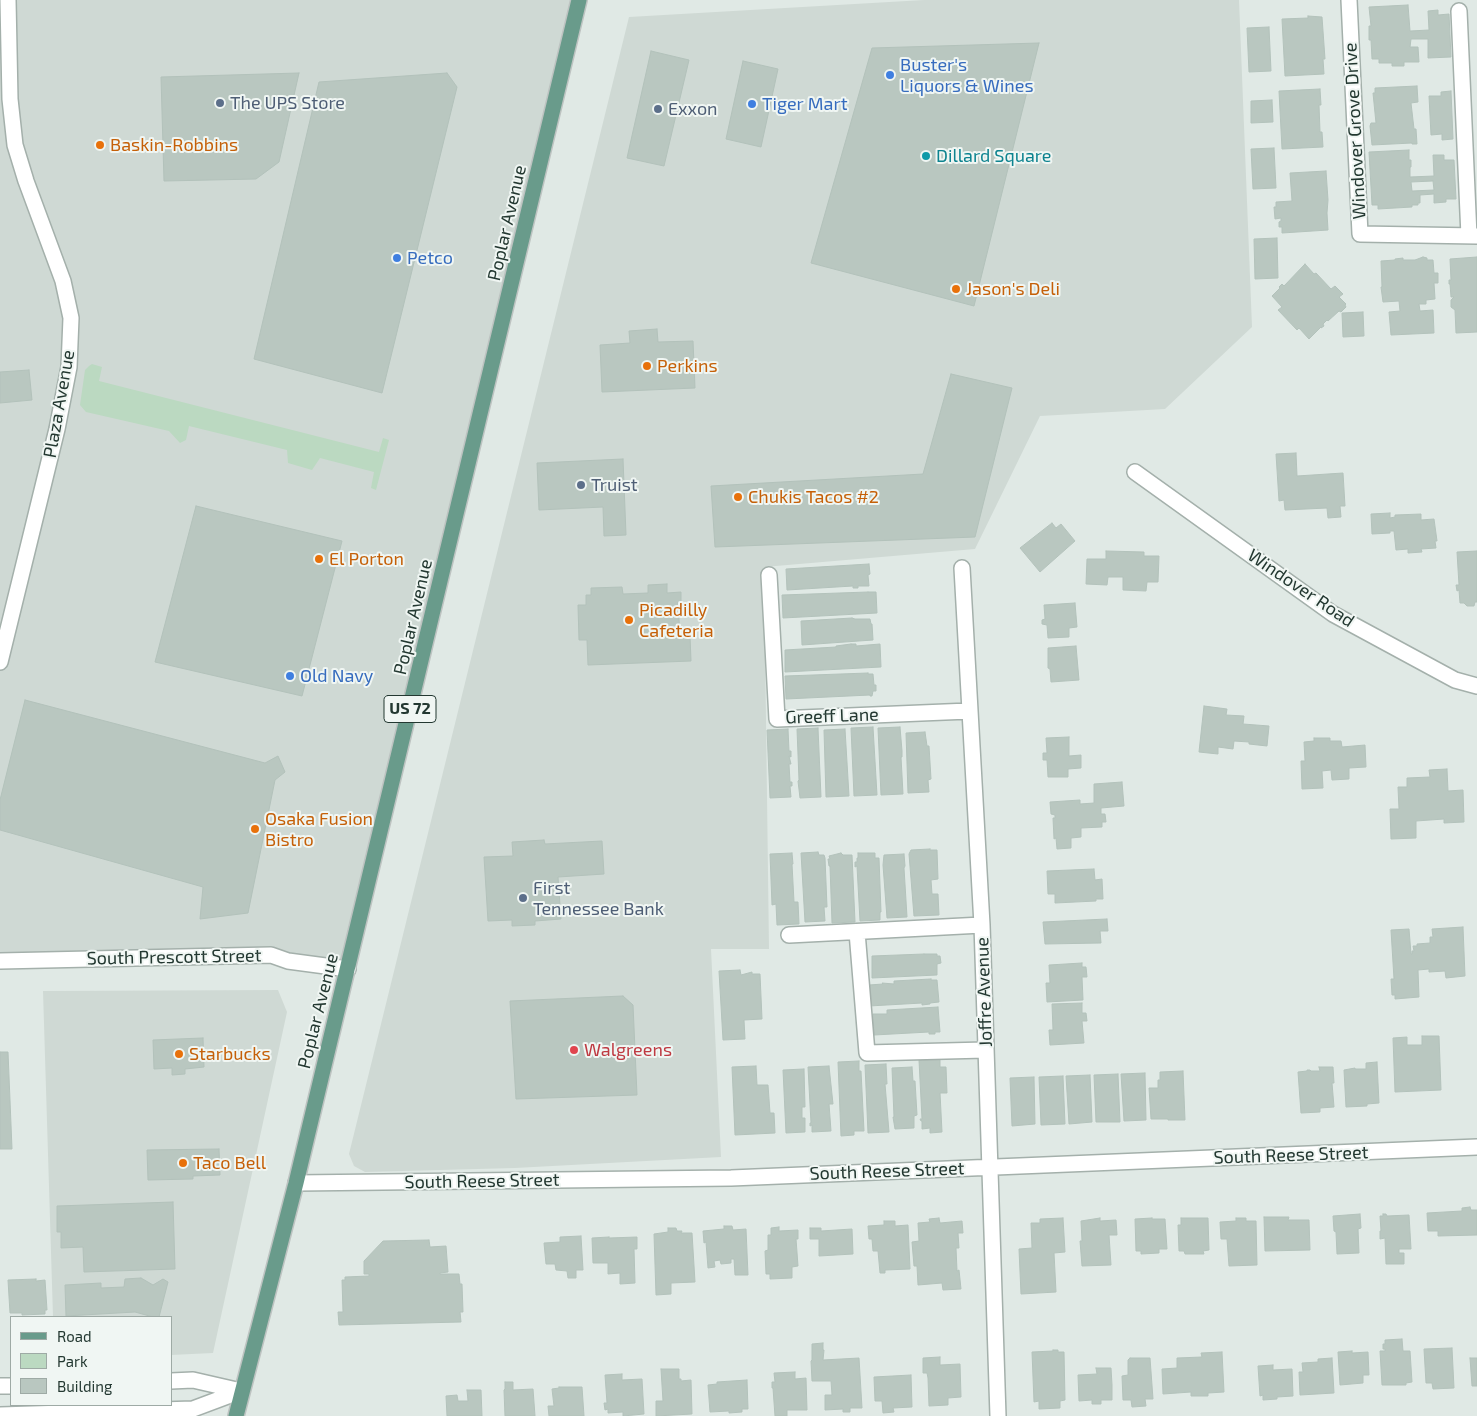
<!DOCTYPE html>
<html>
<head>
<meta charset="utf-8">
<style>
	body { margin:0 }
	#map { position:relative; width:1477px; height:1416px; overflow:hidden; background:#e0e9e5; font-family:"Exo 2",sans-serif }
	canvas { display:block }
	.legend { position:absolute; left:10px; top:1316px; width:162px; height:90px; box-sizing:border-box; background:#f0f6f3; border:1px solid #9eaaa5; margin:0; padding:6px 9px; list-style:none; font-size:15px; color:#233831 }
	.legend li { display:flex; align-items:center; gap:10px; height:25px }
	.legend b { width:25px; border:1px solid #9eaaa5 }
</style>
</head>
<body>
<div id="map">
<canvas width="1477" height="1416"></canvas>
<ul class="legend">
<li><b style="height:6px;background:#699b8b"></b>Road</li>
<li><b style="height:14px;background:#bbd9c1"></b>Park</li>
<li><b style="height:14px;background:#b9c7c0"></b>Building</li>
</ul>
</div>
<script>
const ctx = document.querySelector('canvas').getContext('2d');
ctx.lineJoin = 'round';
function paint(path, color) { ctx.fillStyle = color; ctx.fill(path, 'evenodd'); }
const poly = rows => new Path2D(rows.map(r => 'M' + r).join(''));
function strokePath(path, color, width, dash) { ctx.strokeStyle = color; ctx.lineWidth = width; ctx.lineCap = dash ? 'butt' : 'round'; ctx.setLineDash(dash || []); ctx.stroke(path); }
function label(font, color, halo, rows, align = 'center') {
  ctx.font = font + ' "Exo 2",sans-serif'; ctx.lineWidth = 4; ctx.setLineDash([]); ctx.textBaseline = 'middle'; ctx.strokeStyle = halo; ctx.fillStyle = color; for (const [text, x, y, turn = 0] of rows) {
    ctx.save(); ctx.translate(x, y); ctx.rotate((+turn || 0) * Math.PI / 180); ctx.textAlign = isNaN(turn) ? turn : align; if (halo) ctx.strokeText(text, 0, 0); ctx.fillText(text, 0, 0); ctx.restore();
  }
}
paint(poly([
	[0,0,579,0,348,969,288,961,0,961],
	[924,0,1239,0,1252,327,1165,409,1040,416,975,549,764,567,769,949,711,949,721,1157,515,1168,365,1172,354,1166,349,1154,629,17],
	[278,990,287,1012,213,1353,171,1355,171,1317,53,1317,43,991]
]), '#cfd9d4');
paint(poly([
	[92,364,102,367,99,381,379,452,383,438,389,440,376,490,371,488,374,472,320,458,312,470,288,463,287,450,189,426,186,440,180,443,169,431,86,412,80,405,85,370,89,366]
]), '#bbd9c1');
const building = poly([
	[1408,5,1410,31,1429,30,1428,11,1438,10,1438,15,1449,14,1451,57,1428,58,1428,39,1411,39,1410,47,1418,47,1419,62,1404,62,1404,66,1392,66,1392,63,1379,63,1379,59,1372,59,1371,40,1369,40,1369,26,1371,26,1369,7,1408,5],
	[1308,16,1322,17,1325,59,1323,59,1324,74,1285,76,1282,19,1308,18,1308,16],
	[1269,27,1271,71,1249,72,1247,28,1269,27],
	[1039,43,974,306,811,263,872,48,1039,43],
	[651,51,689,60,664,166,627,158,651,51],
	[743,61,778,69,761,147,726,139,743,61],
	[299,73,279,162,256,179,164,181,161,77,299,73],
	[447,73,457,87,382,393,254,359,319,82,447,73],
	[1417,86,1418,102,1411,103,1414,129,1416,129,1417,144,1412,144,1412,143,1372,145,1370,126,1371,123,1376,123,1373,93,1375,93,1375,88,1417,86],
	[1320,89,1321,105,1319,105,1320,132,1322,132,1323,147,1282,149,1279,91,1320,89],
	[1451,91,1453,139,1442,140,1442,134,1431,135,1429,96,1441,96,1441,92,1451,91],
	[1272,100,1273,122,1251,123,1251,101,1272,100],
	[1274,148,1276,188,1253,189,1251,149,1274,148],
	[1409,150,1409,160,1411,160,1411,167,1410,167,1410,177,1434,176,1433,155,1444,155,1444,160,1454,160,1456,199,1446,199,1446,202,1434,203,1434,194,1420,195,1420,203,1418,203,1418,205,1412,205,1412,207,1378,209,1378,205,1372,205,1369,152,1409,150],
	[1433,181,1434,190,1412,191,1411,182,1433,181],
	[1326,171,1328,200,1327,213,1328,230,1282,233,1282,227,1279,227,1279,222,1281,221,1281,218,1275,219,1274,207,1276,207,1276,202,1292,201,1290,173,1326,171],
	[1277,238,1278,278,1255,279,1254,239,1277,238],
	[1423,257,1427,258,1427,260,1433,260,1434,273,1438,273,1438,283,1434,283,1435,299,1426,300,1426,304,1419,304,1420,311,1433,310,1434,333,1391,335,1389,312,1400,311,1399,301,1383,302,1381,287,1382,287,1381,261,1395,260,1395,259,1403,258,1403,260,1415,260,1423,257],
	[1477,257,1477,332,1456,333,1455,310,1451,307,1451,300,1454,297,1451,297,1450,284,1449,284,1449,280,1451,280,1450,259,1477,257],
	[1305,264,1314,274,1316,273,1331,289,1335,286,1343,294,1339,297,1346,304,1345,305,1346,307,1341,312,1339,311,1328,321,1327,320,1323,324,1324,326,1321,328,1321,327,1309,339,1299,328,1297,330,1278,310,1282,307,1272,296,1280,288,1279,287,1282,284,1284,286,1305,264],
	[1363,312,1364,336,1343,337,1342,313,1363,312],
	[657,329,658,342,693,341,695,388,602,392,600,345,630,343,629,331,657,329],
	[29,370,32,400,0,403,0,372,29,370],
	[951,374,1012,388,975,537,715,547,711,486,923,474,951,374],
	[1296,453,1297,476,1343,473,1345,506,1340,506,1341,517,1328,518,1327,508,1285,510,1284,500,1279,501,1276,454,1296,453],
	[623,459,626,535,604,536,603,507,539,510,537,463,623,459],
	[196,506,342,541,302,696,155,662,196,506],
	[1390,513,1390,518,1395,517,1395,515,1421,514,1421,520,1434,519,1437,541,1435,541,1436,548,1421,549,1422,552,1408,553,1408,549,1396,550,1394,531,1390,531,1390,533,1372,534,1371,514,1390,513],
	[1052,523,1056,528,1061,524,1075,541,1040,572,1020,548,1052,523],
	[1106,551,1144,552,1144,556,1159,556,1158,582,1147,582,1146,591,1123,590,1123,577,1108,577,1107,585,1086,584,1087,559,1106,559,1106,551],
	[1477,551,1477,602,1475,602,1474,606,1467,606,1464,603,1460,603,1459,590,1457,591,1456,585,1459,585,1457,552,1477,551],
	[869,564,870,574,868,575,869,586,858,586,858,588,853,588,853,586,787,590,786,569,869,564],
	[667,584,667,593,681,592,681,602,678,602,680,636,690,636,691,661,588,665,587,640,579,640,578,605,586,605,586,595,591,595,591,588,622,587,623,594,648,593,648,585,667,584],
	[868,592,876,592,877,613,783,618,782,595,868,592],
	[1075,603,1077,627,1069,628,1069,637,1048,638,1047,625,1042,624,1042,620,1045,619,1044,605,1075,603],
	[852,618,855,619,870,619,871,624,872,624,873,640,802,645,801,621,852,618],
	[851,644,856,644,856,646,880,644,881,667,785,672,785,650,836,647,836,646,851,644],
	[1076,646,1079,680,1051,682,1050,669,1048,668,1048,648,1076,646],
	[868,673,868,674,873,674,874,685,876,685,876,691,873,691,872,696,870,696,870,695,786,699,785,676,868,673],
	[25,700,265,763,278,756,285,772,275,780,248,913,200,919,203,887,0,830,0,800,25,700],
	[1204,706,1227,709,1226,715,1244,716,1243,724,1269,726,1267,746,1249,744,1249,742,1234,741,1233,749,1218,747,1218,754,1199,752,1204,706],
	[873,727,877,795,854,796,851,728,873,727],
	[900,727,902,751,902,757,901,757,903,794,881,795,878,728,900,727],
	[818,728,821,797,800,798,798,781,799,780,797,729,818,728],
	[788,729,789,751,791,751,791,757,789,756,791,764,789,764,790,782,792,782,792,786,790,786,791,797,770,798,767,730,788,729],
	[845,729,849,796,826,797,824,730,845,729],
	[925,732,927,746,929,746,931,779,928,780,929,792,908,793,906,733,925,732],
	[1069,737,1069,756,1081,755,1081,768,1068,769,1068,777,1048,777,1047,760,1043,760,1043,753,1047,753,1046,738,1069,737],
	[1314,738,1330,738,1330,741,1341,741,1342,747,1365,745,1366,767,1349,768,1349,779,1332,780,1331,770,1322,771,1323,788,1302,789,1301,761,1305,761,1304,742,1314,741,1314,738],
	[1447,769,1448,791,1463,790,1464,822,1444,823,1444,819,1416,821,1416,838,1391,839,1390,809,1399,809,1398,787,1407,787,1407,778,1430,777,1429,770,1447,769],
	[1122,782,1124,806,1101,808,1101,814,1105,814,1106,822,1102,822,1102,827,1081,828,1081,837,1071,838,1071,848,1057,849,1056,838,1054,839,1053,818,1055,818,1055,815,1051,814,1050,802,1080,800,1080,804,1094,803,1094,784,1122,782],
	[544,840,545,844,602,841,604,874,558,877,561,919,535,921,535,925,512,926,512,920,488,921,484,857,513,856,512,842,544,840],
	[930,849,930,850,937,850,938,879,931,880,932,894,938,894,939,915,914,916,909,854,911,850,930,849],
	[818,852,819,855,824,855,825,858,827,907,824,907,825,921,805,922,801,853,818,852],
	[792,853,793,864,792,864,794,902,798,902,799,924,777,925,776,904,772,905,770,854,792,853],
	[841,853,843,855,852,855,855,922,832,923,830,866,829,866,828,859,830,859,829,856,841,853],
	[858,853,875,853,875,858,879,858,881,912,880,912,880,920,860,921,857,866,855,867,855,862,857,862,857,858,858,858,858,853],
	[904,854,905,866,904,868,907,917,887,918,883,865,884,855,904,854],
	[1094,869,1095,880,1102,879,1103,899,1096,899,1096,901,1055,903,1055,894,1048,894,1047,871,1094,869],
	[1107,919,1108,931,1100,931,1101,943,1045,944,1043,922,1107,919],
	[1463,927,1465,976,1446,978,1445,971,1429,972,1429,969,1418,970,1419,997,1395,999,1395,995,1392,995,1391,979,1394,979,1391,930,1409,929,1411,954,1412,954,1412,951,1414,951,1413,946,1417,946,1417,944,1430,943,1430,937,1433,937,1432,929,1463,927],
	[924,954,937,954,937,956,940,956,941,963,937,964,937,975,872,978,872,956,924,954],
	[1082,963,1082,967,1086,967,1087,977,1082,977,1083,1000,1047,1002,1046,983,1050,983,1049,965,1082,963],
	[740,970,741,975,752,972,752,974,760,974,762,1019,744,1020,745,1039,723,1040,719,971,740,970],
	[931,979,931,980,937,980,939,1002,930,1003,930,1004,922,1005,922,1003,869,1006,869,985,883,984,882,983,894,984,894,981,931,979],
	[623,996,633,1005,637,1095,516,1099,510,1001,623,996],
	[1082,1003,1082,1013,1086,1013,1087,1021,1082,1021,1084,1043,1050,1045,1049,1030,1053,1030,1052,1004,1082,1003],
	[938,1007,940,1032,935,1032,935,1034,929,1034,929,1032,874,1035,873,1014,887,1014,887,1010,938,1007],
	[1422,1036,1439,1036,1441,1090,1395,1092,1393,1038,1407,1037,1407,1045,1422,1045,1422,1036],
	[203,1038,204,1067,185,1069,185,1074,172,1075,172,1068,154,1069,153,1040,203,1038],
	[0,1052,8,1052,12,1149,0,1149,0,1052],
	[940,1059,940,1067,946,1067,947,1093,940,1093,942,1132,930,1133,930,1128,922,1129,922,1121,921,1121,920,1119,922,1119,919,1060,940,1059],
	[859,1061,859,1071,861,1071,864,1131,854,1131,854,1135,841,1136,838,1062,859,1061],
	[1377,1062,1379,1103,1367,1104,1367,1106,1346,1107,1344,1070,1355,1068,1355,1069,1366,1069,1366,1063,1377,1062],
	[886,1064,887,1084,885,1084,889,1132,868,1133,865,1065,886,1064],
	[756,1066,757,1085,768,1085,770,1113,774,1113,775,1133,735,1135,732,1067,756,1066],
	[829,1066,833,1104,829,1104,831,1131,812,1132,812,1125,810,1126,810,1123,811,1123,808,1067,829,1066],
	[912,1067,913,1081,915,1081,917,1115,914,1116,914,1128,895,1129,893,1117,894,1117,892,1068,912,1067],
	[1319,1067,1333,1067,1334,1083,1332,1083,1334,1107,1320,1108,1320,1112,1301,1113,1298,1072,1307,1071,1307,1070,1310,1070,1311,1071,1320,1071,1319,1067],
	[804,1069,805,1107,802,1107,802,1118,805,1118,805,1132,786,1133,783,1070,804,1069],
	[1183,1071,1185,1120,1168,1120,1168,1119,1151,1119,1149,1088,1158,1088,1158,1080,1160,1080,1160,1072,1183,1071],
	[1145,1073,1146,1120,1124,1121,1121,1074,1145,1073],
	[1118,1074,1120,1122,1096,1122,1094,1075,1118,1074],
	[1090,1075,1092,1122,1069,1124,1066,1076,1090,1075],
	[1063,1076,1065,1124,1041,1125,1039,1077,1063,1076],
	[1034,1077,1035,1124,1012,1126,1010,1078,1034,1077],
	[219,1149,220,1175,193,1176,193,1179,148,1180,147,1150,219,1149],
	[173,1202,175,1269,84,1272,83,1247,61,1248,61,1232,57,1232,57,1206,173,1202],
	[1470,1207,1471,1210,1477,1210,1477,1235,1438,1236,1438,1231,1428,1231,1427,1213,1462,1211,1462,1208,1470,1207],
	[1360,1214,1361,1228,1358,1229,1359,1253,1337,1254,1336,1232,1334,1231,1333,1216,1360,1214],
	[1383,1214,1386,1214,1387,1216,1409,1215,1411,1249,1399,1249,1399,1253,1404,1253,1404,1264,1386,1264,1385,1238,1380,1239,1380,1231,1381,1231,1380,1216,1383,1216,1383,1214],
	[1264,1217,1289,1217,1288,1220,1309,1220,1310,1250,1265,1251,1264,1217],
	[939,1218,940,1223,962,1221,963,1233,958,1233,959,1248,956,1248,957,1271,959,1270,961,1289,943,1290,942,1283,918,1285,917,1266,914,1266,912,1242,919,1241,918,1223,930,1222,929,1219,939,1218],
	[1063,1218,1065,1252,1054,1253,1056,1292,1021,1294,1019,1249,1032,1248,1031,1223,1040,1223,1040,1219,1063,1218],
	[1100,1218,1100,1221,1116,1220,1117,1235,1109,1235,1111,1265,1082,1266,1080,1241,1082,1241,1081,1221,1100,1218],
	[1152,1218,1152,1219,1165,1219,1167,1249,1159,1249,1159,1253,1141,1254,1141,1251,1136,1251,1135,1219,1152,1218],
	[1181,1218,1208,1218,1209,1250,1203,1251,1204,1254,1185,1254,1184,1251,1179,1251,1178,1225,1181,1225,1181,1218],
	[1236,1218,1246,1218,1246,1221,1256,1221,1257,1265,1229,1266,1227,1239,1221,1239,1220,1222,1236,1221,1236,1218],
	[884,1221,895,1221,895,1226,908,1225,910,1269,885,1270,885,1273,880,1273,878,1251,873,1251,872,1239,869,1239,868,1226,884,1225,884,1221],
	[724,1226,732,1226,733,1230,746,1229,748,1275,735,1275,734,1259,731,1259,731,1263,721,1264,720,1260,714,1261,715,1267,708,1268,706,1242,704,1243,703,1231,724,1229,724,1226],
	[779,1227,779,1231,798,1230,798,1239,796,1239,798,1266,792,1267,792,1278,770,1279,770,1274,766,1274,765,1251,768,1250,768,1235,771,1235,771,1228,779,1227],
	[668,1228,676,1228,677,1231,682,1231,681,1233,692,1233,695,1282,671,1283,671,1294,656,1295,654,1234,668,1232,668,1228],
	[810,1228,821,1228,821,1231,852,1229,853,1254,819,1256,819,1239,810,1239,810,1228],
	[581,1236,583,1270,576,1270,576,1278,568,1278,567,1271,556,1270,555,1264,546,1264,544,1243,560,1242,560,1237,581,1236],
	[609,1237,609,1238,637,1237,637,1249,634,1249,635,1283,620,1284,620,1273,608,1274,608,1263,593,1263,592,1238,609,1237],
	[429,1240,430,1247,446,1246,448,1272,440,1273,440,1274,459,1274,460,1284,462,1284,463,1312,460,1312,461,1322,339,1325,338,1312,343,1312,342,1280,345,1280,345,1277,369,1276,369,1274,364,1274,364,1261,383,1241,429,1240],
	[141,1278,153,1285,163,1279,168,1282,159,1317,153,1317,135,1312,66,1316,65,1285,101,1283,101,1288,124,1287,125,1279,141,1278],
	[36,1279,36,1281,45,1280,47,1310,45,1310,45,1314,22,1315,22,1313,10,1313,8,1280,36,1279],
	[1402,1339,1403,1351,1410,1351,1412,1382,1406,1383,1406,1385,1382,1385,1380,1351,1385,1351,1385,1349,1383,1349,1383,1344,1385,1344,1385,1340,1402,1339],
	[823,1343,823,1350,824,1350,823,1360,859,1358,862,1408,850,1408,850,1412,843,1412,843,1409,825,1410,825,1395,832,1395,831,1381,812,1381,811,1361,812,1360,812,1344,823,1343],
	[1452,1348,1454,1388,1433,1389,1432,1383,1426,1383,1424,1349,1452,1348],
	[1053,1350,1058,1350,1058,1352,1064,1352,1065,1400,1060,1401,1060,1408,1039,1409,1039,1401,1034,1402,1032,1352,1053,1351,1053,1350],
	[1352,1351,1352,1353,1368,1352,1369,1375,1363,1375,1363,1383,1340,1385,1338,1352,1352,1351],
	[1222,1352,1224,1392,1208,1393,1208,1396,1191,1396,1191,1392,1163,1394,1162,1369,1177,1368,1177,1358,1202,1357,1201,1353,1222,1352],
	[940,1357,940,1365,960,1364,961,1397,948,1398,948,1405,929,1406,928,1378,927,1373,923,1373,923,1358,940,1357],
	[1130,1358,1150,1358,1153,1399,1145,1399,1146,1406,1132,1407,1131,1400,1123,1400,1122,1376,1128,1375,1128,1360,1130,1358],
	[1332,1358,1334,1393,1300,1395,1299,1372,1303,1372,1302,1363,1318,1362,1318,1359,1332,1358],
	[1470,1358,1477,1358,1477,1386,1472,1386,1470,1358],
	[1273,1365,1273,1370,1292,1369,1293,1396,1277,1397,1277,1399,1263,1400,1263,1395,1260,1396,1258,1366,1273,1365],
	[1096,1368,1111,1368,1112,1385,1112,1400,1101,1400,1101,1404,1092,1404,1092,1400,1079,1401,1078,1375,1097,1374,1096,1368],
	[661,1369,679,1369,679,1379,681,1379,681,1381,691,1380,692,1414,656,1416,656,1401,663,1401,661,1369],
	[795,1372,795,1379,806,1378,807,1410,787,1410,787,1416,775,1416,773,1388,772,1388,772,1382,775,1382,774,1373,795,1372],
	[622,1374,622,1380,642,1379,644,1414,623,1416,623,1412,608,1413,608,1409,605,1410,604,1403,607,1403,605,1375,622,1374],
	[911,1375,912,1407,893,1408,894,1412,883,1413,882,1401,875,1401,874,1377,911,1375],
	[747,1380,748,1409,742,1409,742,1412,729,1413,729,1411,710,1412,708,1385,717,1384,717,1382,747,1380],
	[505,1382,513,1382,513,1390,533,1389,535,1416,505,1416,504,1390,505,1389,505,1382],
	[559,1387,582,1387,584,1416,549,1416,548,1406,554,1406,552,1389,559,1388,559,1387],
	[467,1390,481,1390,482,1416,447,1416,446,1396,457,1395,458,1401,468,1401,467,1390]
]);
paint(building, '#b9c7c0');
strokePath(building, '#b3c2bb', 1);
const minor = poly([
	[1349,0,1360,234,1477,236],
	[1459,11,1469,236],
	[1135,472,1333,614,1455,680,1477,686],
	[962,568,982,925,998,1416],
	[769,575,777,719,969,711],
	[0,662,57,429,69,367,71,318,63,281,26,181,15,145,10,99,8,0],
	[857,932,867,1053,985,1050],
	[789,935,982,925],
	[0,961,271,955,288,961,348,969],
	[296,1183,731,1178,1477,1147],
	[171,1381,193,1380,241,1391],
	[0,1386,11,1386],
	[0,1415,193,1409,241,1391]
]);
const major = poly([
	[236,1416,296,1183,579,0]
]);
strokePath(minor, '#a4b0ab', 18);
strokePath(major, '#bdc3c1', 18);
strokePath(minor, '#fff', 15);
strokePath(major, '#699b8b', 15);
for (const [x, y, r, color] of [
	[890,75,5,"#3f7fe0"],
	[220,103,5,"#5c6f8a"],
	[752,104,5,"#3f7fe0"],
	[658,109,5,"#5c6f8a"],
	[100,145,5,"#e8710a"],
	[926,156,5,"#0f9aa8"],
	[397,258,5,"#3f7fe0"],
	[956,289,5,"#e8710a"],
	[647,366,5,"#e8710a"],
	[581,485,5,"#5c6f8a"],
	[738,497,5,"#e8710a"],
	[319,559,5,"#e8710a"],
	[629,620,5,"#e8710a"],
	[290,676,5,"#3f7fe0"],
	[255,829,5,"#e8710a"],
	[523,898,5,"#5c6f8a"],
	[574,1050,5,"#e0444e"],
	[179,1054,5,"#e8710a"],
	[183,1163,5,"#e8710a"]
]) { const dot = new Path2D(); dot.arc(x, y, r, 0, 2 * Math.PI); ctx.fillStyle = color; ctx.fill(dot); strokePath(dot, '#f0f6f3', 2); }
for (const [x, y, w] of [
	[410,709,52]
]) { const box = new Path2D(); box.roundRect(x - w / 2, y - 13.5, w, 27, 4); ctx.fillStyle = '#f0f6f3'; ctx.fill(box); strokePath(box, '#233831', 1); }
label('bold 16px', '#233831', null, [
	["US 72",410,709]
]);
label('18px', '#366cbe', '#f0f6f3', [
	["Buster's",900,65],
	["Liquors & Wines",900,86],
	["Tiger Mart",762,104],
	["Petco",407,258],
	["Old Navy",300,676]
], 'left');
label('18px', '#4e5e75', '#f0f6f3', [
	["The UPS Store",230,103],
	["Exxon",668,109],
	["Truist",591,485],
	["First",533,888],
	["Tennessee Bank",533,909]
], 'left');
label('18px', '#233831', '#f0f6f3', [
	["Windover Grove Drive",1355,131,-93],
	["Poplar Avenue",507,223,-77],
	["Plaza Avenue",59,404,-80],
	["Windover Road",1301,588,34],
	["Poplar Avenue",413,617,-77],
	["Greeff Lane",832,716,-2],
	["South Prescott Street",174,957,-1],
	["Joffre Avenue",984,992,-92],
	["Poplar Avenue",318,1011,-76],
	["South Reese Street",1291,1155,-2],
	["South Reese Street",887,1171,-2],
	["South Reese Street",482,1181,-1]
]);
label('18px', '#c56008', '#f0f6f3', [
	["Baskin-Robbins",110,145],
	["Jason's Deli",966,289],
	["Perkins",657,366],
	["Chukis Tacos #2",748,497],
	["El Porton",329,559],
	["Picadilly",639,610],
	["Cafeteria",639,631],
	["Osaka Fusion",265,819],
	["Bistro",265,840],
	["Starbucks",189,1054],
	["Taco Bell",193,1163]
], 'left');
label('18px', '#0d838f', '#f0f6f3', [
	["Dillard Square",936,156]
], 'left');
label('18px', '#be3a42', '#f0f6f3', [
	["Walgreens",584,1050]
], 'left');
</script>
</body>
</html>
